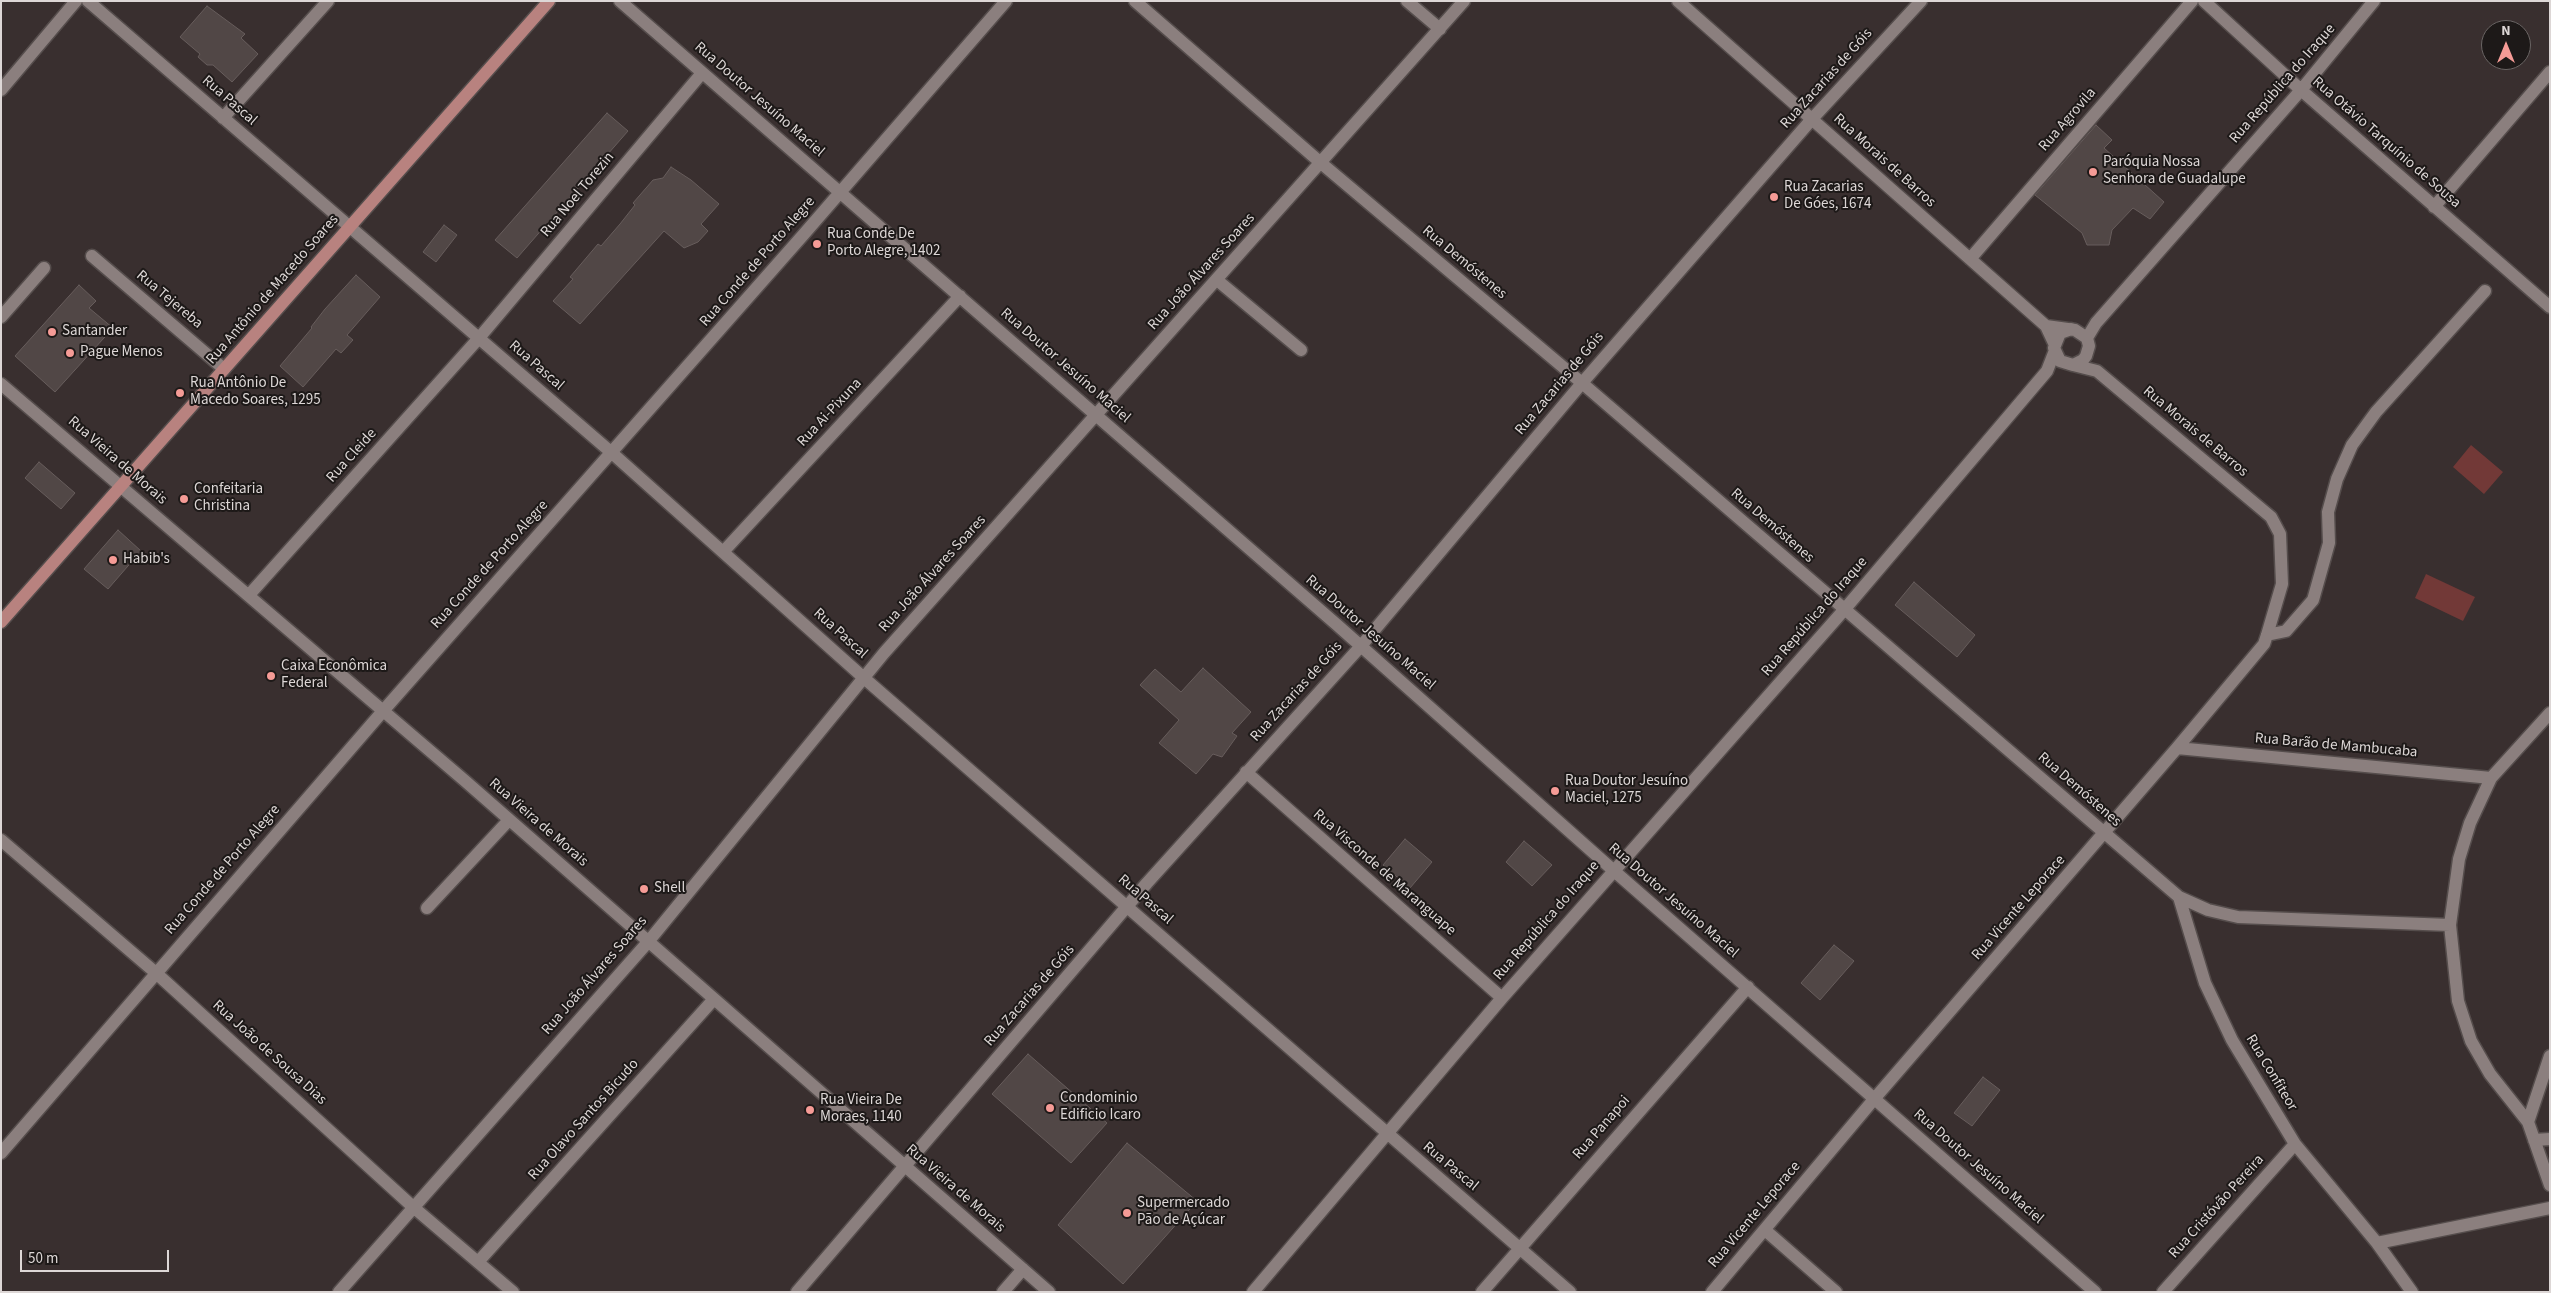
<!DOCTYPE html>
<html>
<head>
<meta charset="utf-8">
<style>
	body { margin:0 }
	#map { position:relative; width:2551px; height:1293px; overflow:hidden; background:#392f2f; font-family:"Source Sans 3",sans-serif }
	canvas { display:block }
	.frame { position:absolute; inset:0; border:2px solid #ddd7d6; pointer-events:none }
	.north { position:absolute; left:2481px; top:20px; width:50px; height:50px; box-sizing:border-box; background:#1d1918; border:1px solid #6a6564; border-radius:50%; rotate:0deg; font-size:14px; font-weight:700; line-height:20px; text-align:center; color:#ddd7d6 }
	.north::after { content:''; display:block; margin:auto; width:18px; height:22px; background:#f59b96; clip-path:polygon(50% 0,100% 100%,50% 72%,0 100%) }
	.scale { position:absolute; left:20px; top:1250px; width:149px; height:22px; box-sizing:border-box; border:2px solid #ddd7d6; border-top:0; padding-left:6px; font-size:15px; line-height:18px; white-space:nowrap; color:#ddd7d6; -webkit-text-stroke:4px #1d1918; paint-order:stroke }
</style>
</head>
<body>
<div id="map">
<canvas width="2551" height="1293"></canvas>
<div class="frame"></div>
<div class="north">N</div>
<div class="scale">50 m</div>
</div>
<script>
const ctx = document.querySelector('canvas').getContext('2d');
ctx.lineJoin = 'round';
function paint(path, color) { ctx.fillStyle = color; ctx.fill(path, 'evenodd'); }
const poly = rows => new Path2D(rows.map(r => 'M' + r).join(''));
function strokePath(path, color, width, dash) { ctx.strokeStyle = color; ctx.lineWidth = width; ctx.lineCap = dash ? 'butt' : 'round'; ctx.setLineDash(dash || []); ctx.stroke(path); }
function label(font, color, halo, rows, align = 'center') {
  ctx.font = font + ' "Source Sans 3",sans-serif'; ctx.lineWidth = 4; ctx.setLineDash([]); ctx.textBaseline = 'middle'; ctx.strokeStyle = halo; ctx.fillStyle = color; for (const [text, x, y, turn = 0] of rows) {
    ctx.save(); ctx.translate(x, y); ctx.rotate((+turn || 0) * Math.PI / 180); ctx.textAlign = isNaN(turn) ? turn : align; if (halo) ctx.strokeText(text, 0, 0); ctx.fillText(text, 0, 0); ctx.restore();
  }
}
paint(poly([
	[2471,445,2503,472,2484,494,2453,467],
	[2426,574,2475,597,2463,621,2415,598]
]), '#723937');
const building = poly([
	[207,6,245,34,241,38,258,54,232,82,213,65,207,65,198,57,200,54,180,37,207,6],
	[607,113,628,131,517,258,495,240,607,113],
	[2096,125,2112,140,2104,148,2164,202,2150,219,2133,208,2112,230,2109,245,2087,245,2082,233,2035,195,2096,125],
	[671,167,691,180,719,204,701,224,708,231,698,242,684,248,664,231,580,324,553,301,573,279,570,277,598,244,601,246,620,224,635,205,633,203,653,180,663,178,671,167],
	[444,225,457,235,436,262,423,252,444,225],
	[356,275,380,297,347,335,353,340,341,353,336,349,303,387,280,366,312,328,311,327,325,309,356,275],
	[79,285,96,301,89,308,113,328,55,392,15,356,79,285],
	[39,462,75,493,61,509,25,478,39,462],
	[118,530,141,551,108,589,84,569,118,530],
	[1914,582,1975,635,1957,657,1895,605,1914,582],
	[1203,668,1251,712,1232,733,1237,736,1222,757,1213,754,1196,774,1159,743,1179,720,1140,685,1155,669,1181,692,1203,668],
	[1405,839,1432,862,1410,888,1383,865,1405,839],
	[1524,841,1552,865,1532,886,1506,862,1524,841],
	[1834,945,1854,961,1820,1000,1801,983,1834,945],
	[1028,1054,1107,1123,1071,1163,992,1094,1028,1054],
	[1983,1077,2000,1090,1972,1126,1954,1113,1983,1077],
	[1127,1143,1197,1201,1123,1284,1058,1225,1127,1143]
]);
paint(building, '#514746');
strokePath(building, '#675d5c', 1);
const minor = poly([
	[88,1,612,453,864,678,1570,1292],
	[620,1,1336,624,1613,870,2095,1292],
	[1135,1,1321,163,1582,383,2179,897,2208,910,2238,917,2450,925],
	[1407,1,1440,29],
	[1678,1,2046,326,2054,343],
	[2204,1,2301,90,2550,307],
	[1,90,76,1],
	[223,118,328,1],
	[2434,207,2550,72],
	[92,256,224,369],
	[1970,259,2192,1],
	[1217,280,1301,350],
	[1,317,44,268],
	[2046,326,2075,330,2087,338,2089,346,2086,356,2083,360,2073,365,2060,361,2054,348,2060,333,2071,329],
	[2087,338,2096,323,2301,90,2374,1],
	[1,384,464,780,1049,1292],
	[723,552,960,296],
	[249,595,479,338,702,73],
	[2267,635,2286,631,2313,600,2329,543,2328,512,2337,479,2352,445,2376,412,2485,291],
	[2550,713,2491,778,2470,823,2459,859,2450,925,2458,1001,2471,1041,2490,1074,2528,1122,2550,1185],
	[2177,748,2491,778],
	[1246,772,1502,998],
	[1,840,156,973,412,1206,513,1292],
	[2179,897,2205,983,2232,1040,2295,1144,2377,1243,2412,1292],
	[427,908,509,820],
	[2528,1122,2550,1056],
	[2534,1140,2550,1139],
	[1,1153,383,711,804,234,1006,1],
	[1765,1230,1836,1292],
	[2377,1243,2550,1208],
	[478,1262,714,999],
	[339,1292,648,942,884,653,1464,1],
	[797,1292,1147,883,1361,646,1582,383,1812,119,1921,1],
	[1003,1292,1023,1269],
	[1253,1292,1502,998,1844,610,2047,371,2054,353],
	[1482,1292,1748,987],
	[1712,1292,1875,1098,2177,748,2264,644,2267,635,2282,584,2280,534,2271,517,2097,371,2073,365],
	[2163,1292,2295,1144]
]);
const major = poly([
	[1,622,549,1]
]);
strokePath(minor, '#554d4c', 15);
strokePath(major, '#554d4c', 15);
strokePath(minor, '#8b7f7e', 12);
strokePath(major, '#b8827f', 12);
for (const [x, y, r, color] of [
	[2093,172,5,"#f59b96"],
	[1774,197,5,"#f59b96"],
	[817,244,5,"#f59b96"],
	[52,332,5,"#f59b96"],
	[70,353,5,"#f59b96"],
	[180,393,5,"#f59b96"],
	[184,499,5,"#f59b96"],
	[113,560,5,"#f59b96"],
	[271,676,5,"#f59b96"],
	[1555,791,5,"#f59b96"],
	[644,889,5,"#f59b96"],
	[1050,1108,5,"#f59b96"],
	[810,1110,5,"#f59b96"],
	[1127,1213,5,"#f59b96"]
]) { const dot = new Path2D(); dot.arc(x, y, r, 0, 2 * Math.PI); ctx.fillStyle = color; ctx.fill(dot); strokePath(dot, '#1d1918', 2); }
label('15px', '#ddd7d6', '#1d1918', [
	["Rua Zacarias de Góis",1827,79,-48],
	["Rua República do Iraque",2283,84,-49],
	["Rua Doutor Jesuíno Maciel",759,100,41],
	["Rua Pascal",229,101,41],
	["Rua Agrovila",2068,120,-49],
	["Rua Otávio Tarquínio de Sousa",2386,143,41],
	["Rua Morais de Barros",1884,161,42],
	["Rua Noel Torezin",578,195,-50],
	["Rua Conde de Porto Alegre",758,262,-49],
	["Rua Demóstenes",1464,263,40],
	["Rua João Álvares Soares",1202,272,-48],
	["Rua Antônio de Macedo Soares",273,290,-49],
	["Rua Tejereba",169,300,40],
	["Rua Pascal",536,366,41],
	["Rua Doutor Jesuíno Maciel",1065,366,41],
	["Rua Zacarias de Góis",1560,384,-50],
	["Rua Ai-Pixuna",830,413,-47],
	["Rua Morais de Barros",2195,432,40],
	["Rua Cleide",352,456,-48],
	["Rua Vieira de Morais",117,461,41],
	["Rua Demóstenes",1772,526,41],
	["Rua Conde de Porto Alegre",490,565,-48],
	["Rua João Álvares Soares",933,574,-48],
	["Rua República do Iraque",1815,617,-49],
	["Rua Doutor Jesuíno Maciel",1370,633,41],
	["Rua Pascal",840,634,42],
	["Rua Zacarias de Góis",1297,692,-48],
	["Rua Barão de Mambucaba",2336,746,5],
	["Rua Demóstenes",2079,790,41],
	["Rua Vieira de Morais",538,823,41],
	["Rua Conde de Porto Alegre",223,870,-49],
	["Rua Visconde de Maranguape",1384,873,41],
	["Rua Pascal",1145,900,41],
	["Rua Doutor Jesuíno Maciel",1673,901,41],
	["Rua Vicente Leporace",2019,908,-49],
	["Rua República do Iraque",1547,921,-49],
	["Rua João Álvares Soares",595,976,-49],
	["Rua Zacarias de Góis",1030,996,-49],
	["Rua João de Sousa Dias",269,1053,42],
	["Rua Confiteor",2271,1073,59],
	["Rua Olavo Santos Bicudo",584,1120,-48],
	["Rua Panapoi",1602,1128,-49],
	["Rua Pascal",1450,1167,40],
	["Rua Doutor Jesuíno Maciel",1978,1167,41],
	["Rua Vieira de Morais",955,1189,41],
	["Rua Cristóvão Pereira",2217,1207,-48],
	["Rua Vicente Leporace",1755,1215,-50]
]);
label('15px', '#ddd7d6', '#1d1918', [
	["Paróquia Nossa",2103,163],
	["Senhora de Guadalupe",2103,180],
	["Rua Zacarias",1784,188],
	["De Góes, 1674",1784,205],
	["Rua Conde De",827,235],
	["Porto Alegre, 1402",827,252],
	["Santander",62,332],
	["Pague Menos",80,353],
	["Rua Antônio De",190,384],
	["Macedo Soares, 1295",190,401],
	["Confeitaria",194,490],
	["Christina",194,507],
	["Habib's",123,560],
	["Caixa Econômica",281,667],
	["Federal",281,684],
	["Rua Doutor Jesuíno",1565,782],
	["Maciel, 1275",1565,799],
	["Shell",654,889],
	["Condominio",1060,1099],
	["Edificio Icaro",1060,1116],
	["Rua Vieira De",820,1101],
	["Moraes, 1140",820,1118],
	["Supermercado",1137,1204],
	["Pão de Açúcar",1137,1221]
], 'left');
</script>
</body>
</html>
